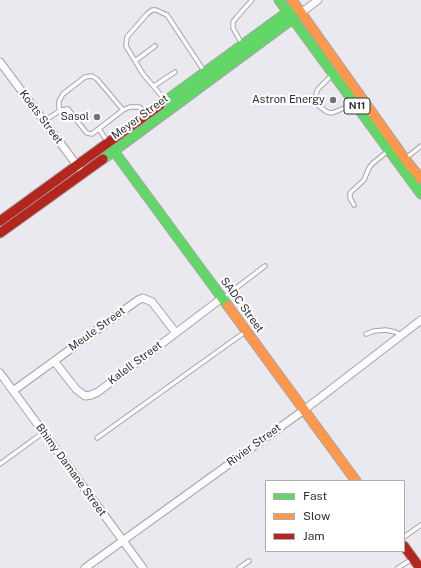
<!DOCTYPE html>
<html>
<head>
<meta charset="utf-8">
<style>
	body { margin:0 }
	#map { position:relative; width:421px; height:568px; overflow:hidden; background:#eae9ef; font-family:"Public Sans",sans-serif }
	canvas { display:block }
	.legend { position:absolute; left:265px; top:480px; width:140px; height:72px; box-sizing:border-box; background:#fff; border:1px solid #adacae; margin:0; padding:5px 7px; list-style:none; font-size:12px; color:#313034 }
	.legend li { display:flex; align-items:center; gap:8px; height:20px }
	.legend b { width:20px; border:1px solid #adacae }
</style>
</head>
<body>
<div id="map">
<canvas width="421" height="568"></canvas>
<ul class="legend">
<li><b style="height:5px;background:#63d668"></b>Fast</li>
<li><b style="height:5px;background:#ff974d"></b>Slow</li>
<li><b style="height:5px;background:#b3261e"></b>Jam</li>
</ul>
</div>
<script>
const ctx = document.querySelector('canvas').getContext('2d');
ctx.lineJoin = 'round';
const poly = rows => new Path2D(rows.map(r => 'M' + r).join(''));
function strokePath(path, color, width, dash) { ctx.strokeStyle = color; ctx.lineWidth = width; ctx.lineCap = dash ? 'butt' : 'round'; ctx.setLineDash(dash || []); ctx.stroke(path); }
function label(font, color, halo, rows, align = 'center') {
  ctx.font = font + ' "Public Sans",sans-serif'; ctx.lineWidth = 4; ctx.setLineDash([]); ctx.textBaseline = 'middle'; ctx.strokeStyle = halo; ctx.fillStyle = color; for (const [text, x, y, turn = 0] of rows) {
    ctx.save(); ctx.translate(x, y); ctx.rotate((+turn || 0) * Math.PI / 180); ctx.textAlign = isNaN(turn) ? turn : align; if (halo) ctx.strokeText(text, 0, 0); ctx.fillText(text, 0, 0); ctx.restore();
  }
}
const lane = poly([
	[242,44,233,28,233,22,236,18,252,0],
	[135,61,155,46],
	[331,76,318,89,316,94,316,99,319,106,327,112,332,113,352,105],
	[154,86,175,72],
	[165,100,143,74,126,46,127,37,147,14,152,10,156,10,167,15,204,71],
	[59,111,59,101,63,94,85,77,92,76,97,79,123,110],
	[44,121,61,110,68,109,85,131,87,133,92,134,123,110,130,107,139,107,147,113],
	[99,129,107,141],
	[406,158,421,146],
	[354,205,350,198,350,193,364,180,369,168,372,164,388,151],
	[223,298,265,266],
	[366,334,374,331,386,330,395,332,401,335],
	[97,438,245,332],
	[0,464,44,432],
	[404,537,421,525],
	[239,568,249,561],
	[398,568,412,559]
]);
const street = poly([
	[301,13,318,0],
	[0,62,79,168],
	[54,361,76,389,85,396,91,395,98,392,222,298],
	[0,373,143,568],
	[13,391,138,300,143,298,152,302,176,333],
	[85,568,304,410,421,320]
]);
const fast = poly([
	[279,0,421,194],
	[160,105,293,8],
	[108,143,228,306],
	[103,159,298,15]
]);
const slow = poly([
	[292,0,405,159,421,179],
	[228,306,356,481]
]);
const jam = poly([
	[0,221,160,105],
	[0,233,103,159],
	[404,546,420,568]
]);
strokePath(lane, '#a5a5a9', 5.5);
strokePath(street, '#a5a5a9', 9);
strokePath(fast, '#a5a5a9', 11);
strokePath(slow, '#a5a5a9', 11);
strokePath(jam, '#a5a5a9', 11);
strokePath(lane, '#fcfcfd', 3.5);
strokePath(street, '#fcfcfd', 7);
strokePath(fast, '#63d668', 9);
strokePath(slow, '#ff974d', 9);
strokePath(jam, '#b3261e', 9);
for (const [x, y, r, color] of [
	[333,100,4,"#727175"],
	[97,117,4,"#727175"]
]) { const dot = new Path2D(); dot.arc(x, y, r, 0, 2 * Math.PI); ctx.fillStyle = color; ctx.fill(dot); strokePath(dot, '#fff', 1.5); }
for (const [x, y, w] of [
	[357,106,26]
]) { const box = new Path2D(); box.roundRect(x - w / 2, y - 8, w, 16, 3); ctx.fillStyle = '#fff'; ctx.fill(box); strokePath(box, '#313034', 1); }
label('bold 10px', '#313034', null, [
	["N11",357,106]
]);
label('11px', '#313034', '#fff', [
	["Astron Energy",325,100],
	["Sasol",89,117]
], 'right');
label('11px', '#313034', '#fff', [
	["Koets Street",41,117,53],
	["Meyer Street",140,117,-36],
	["SADC Street",242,305,54],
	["Meule Street",97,329,-36],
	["Kalell Street",135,363,-37],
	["Rivier Street",254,445,-36],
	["Bhimy Damane Street",71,470,54]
]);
</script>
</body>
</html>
